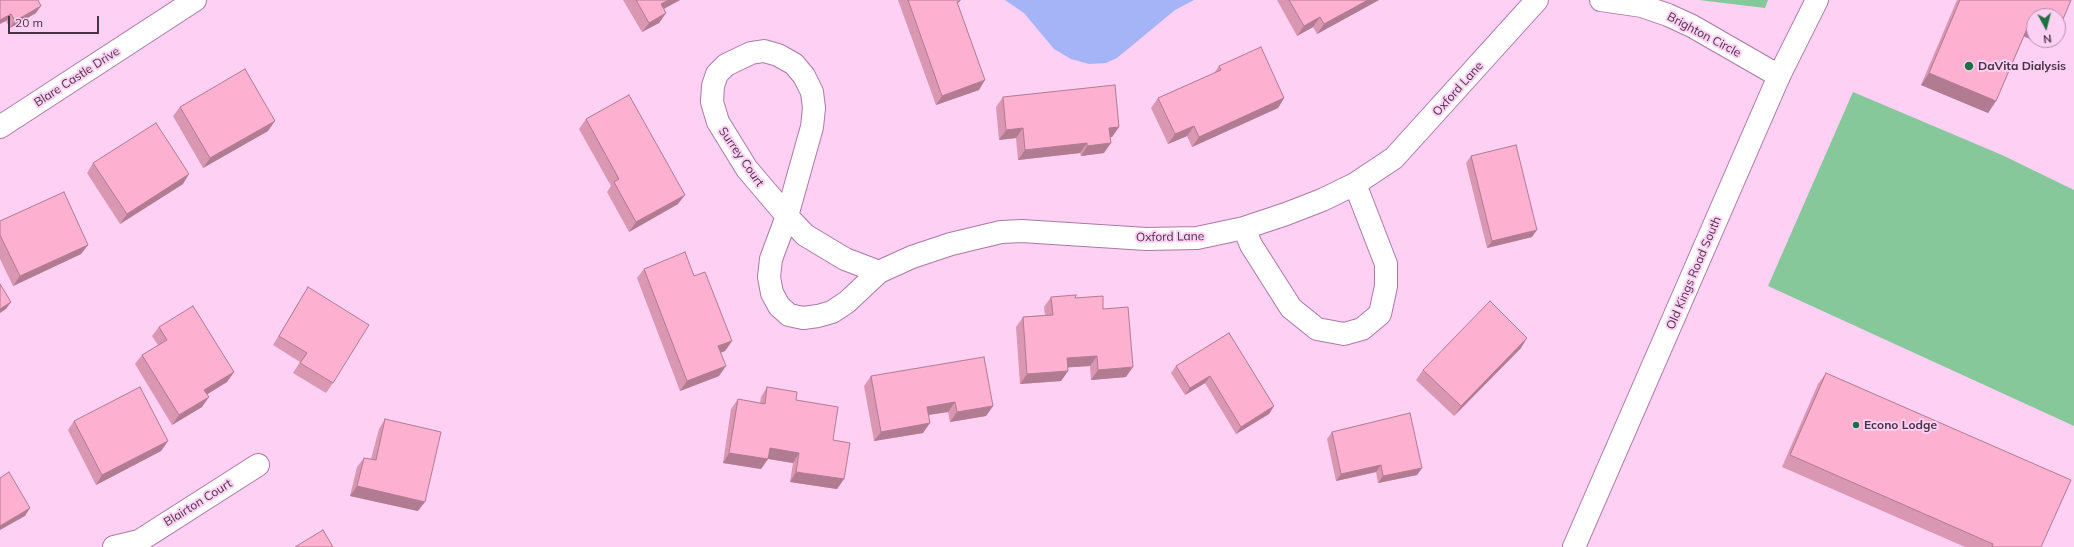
<!DOCTYPE html>
<html>
<head>
<meta charset="utf-8">
<style>
	body { margin:0 }
	#map { position:relative; width:2074px; height:547px; overflow:hidden; background:#fdd0f4; font-family:Mulish,sans-serif }
	canvas { display:block }
	.north { position:absolute; left:2026px; top:8px; width:40px; height:40px; box-sizing:border-box; background:#fdd0f4; border:1px solid #b591ae; border-radius:50%; rotate:173deg; font-size:11px; font-weight:700; line-height:16px; text-align:center; color:#483244 }
	.north::after { content:''; display:block; margin:auto; width:14px; height:18px; background:#1e7041; clip-path:polygon(50% 0,100% 100%,50% 72%,0 100%) }
	.scale { position:absolute; left:8px; top:16px; width:91px; height:18px; box-sizing:border-box; border:2px solid #483244; border-top:0; padding-left:5px; font-size:12px; line-height:14px; white-space:nowrap; color:#483244; -webkit-text-stroke:3px #fdd0f4; paint-order:stroke }
</style>
</head>
<body>
<div id="map">
<canvas width="2074" height="547"></canvas>
<div class="north">N</div>
<div class="scale">20 m</div>
</div>
<script>
const ctx = document.querySelector('canvas').getContext('2d');
ctx.lineJoin = 'round';
function paint(path, color) { ctx.fillStyle = color; ctx.fill(path, 'evenodd'); }
const poly = rows => new Path2D(rows.map(r => 'M' + r).join(''));
function strokePath(path, color, width, dash) { ctx.strokeStyle = color; ctx.lineWidth = width; ctx.lineCap = dash ? 'butt' : 'round'; ctx.setLineDash(dash || []); ctx.stroke(path); }
function label(font, color, halo, rows, align = 'center') {
  ctx.font = font + ' Mulish,sans-serif'; ctx.lineWidth = 4; ctx.setLineDash([]); ctx.textBaseline = 'middle'; ctx.strokeStyle = halo; ctx.fillStyle = color; for (const [text, x, y, turn = 0] of rows) {
    ctx.save(); ctx.translate(x, y); ctx.rotate((+turn || 0) * Math.PI / 180); ctx.textAlign = isNaN(turn) ? turn : align; if (halo) ctx.strokeText(text, 0, 0); ctx.fillText(text, 0, 0); ctx.restore();
  }
}
paint(poly([
	[1699,0,1768,0,1765,8],
	[1853,92,2002,155,2074,190,2074,426,1768,286]
]), '#87c89b');
paint(poly([
	[1005,0,1194,0,1175,10,1117,58,1106,63,1089,64,1071,59,1054,49,1024,13]
]), '#a4b4f7');
const minor = poly([
	[1601,0,1642,6,1668,15,1692,26,1779,76],
	[0,127,195,0],
	[1244,228,1251,245,1291,308,1317,329,1344,334,1362,329,1380,314,1386,286,1386,264,1355,184],
	[879,272,847,302,832,312,818,316,803,318,789,315,779,306,772,293,769,277,771,259,787,216,812,127,814,108,812,92,804,76,794,64,778,55,764,51,751,53,726,65,717,74,713,86,712,102,718,122,747,169,787,216,805,235,845,259,879,272,912,257,951,244,1001,232,1022,231,1146,239,1197,238,1244,228,1286,214,1322,200,1355,184,1394,158,1537,0],
	[114,547,139,541],
	[133,547,139,541,258,465]
]);
const tertiary = poly([
	[1574,547,1779,76,1817,0]
]);
strokePath(minor, '#ac79a2', 24);
strokePath(tertiary, '#ac79a2', 24);
strokePath(minor, '#fff', 22);
strokePath(tertiary, '#fff', 22);
paint(poly([
	[0,0,36,13,10,28,6,21],
	[623,0,680,0,664,9,666,13,659,23,642,32],
	[898,0,960,0,958,4,979,90,936,105],
	[1277,0,1379,0,1317,34,1313,27,1297,36],
	[1957,0,2071,0,2048,47,2024,36,1996,101,1988,113,1921,85],
	[1219,66,1284,98,1278,108,1192,147,1187,136,1168,144,1151,108,1158,98,1214,73],
	[1003,97,1119,127,1112,137,1110,137,1104,153,1081,156,1080,153,1018,160,1016,138,999,140,996,107],
	[180,107,268,131,203,168,173,116],
	[586,119,678,204,629,232,607,192,611,186,579,129],
	[1471,156,1532,237,1487,248,1466,163],
	[93,163,183,184,120,224,87,173],
	[0,221,88,245,81,254,13,286,0,259],
	[644,269,694,276,732,341,725,351,721,352,719,376,680,391,637,278],
	[308,287,333,383,326,393,293,373,300,362,273,345,302,297],
	[1051,297,1075,298,1103,309,1126,377,1091,380,1090,366,1068,367,1068,371,1061,381,1020,384,1016,327,1023,317,1045,315,1044,307],
	[159,327,234,372,227,382,207,394,202,407,172,425,135,364,142,355,158,345,152,336],
	[1229,333,1274,406,1269,414,1236,434,1205,383,1185,395,1171,373,1176,366],
	[1521,348,1454,416,1416,380,1423,370],
	[1826,373,2041,547,1965,547,1782,467,1818,384],
	[871,376,993,406,986,416,950,422,948,412,929,415,923,433,874,441,864,386],
	[767,387,796,400,833,440,844,479,837,489,790,482,793,463,768,459,761,469,723,463,731,409,738,399,760,403,761,397],
	[385,419,418,511,350,496,357,467,364,458,371,459,379,429],
	[74,421,168,441,161,451,96,485,68,430],
	[1332,432,1422,468,1417,475,1378,483,1376,472,1336,481,1327,439]
]), '#da97b2');
paint(poly([
	[669,0,680,0,654,14,661,4],
	[1368,0,1379,0,1317,34,1324,24],
	[41,6,36,13,10,28,15,21],
	[666,13,659,23,642,32,649,23],
	[11,14,6,21,0,24,0,20],
	[1320,17,1313,27,1297,36,1304,26],
	[2029,24,2034,26,2034,40,2053,40,2048,47,2021,35],
	[1929,73,1996,101,1988,113,1921,85],
	[985,80,979,90,936,105,942,96],
	[1284,98,1278,108,1192,147,1199,137],
	[275,121,268,131,203,168,210,158],
	[1194,126,1187,136,1168,144,1175,134],
	[1119,127,1112,137,1102,138,1109,128],
	[1023,128,1016,138,999,140,1006,130],
	[1087,143,1080,153,1018,160,1025,150],
	[1111,143,1104,153,1081,156,1087,146],
	[189,174,183,184,120,224,127,214],
	[685,195,678,204,629,232,636,222],
	[1537,230,1532,237,1487,248,1492,241],
	[88,245,81,254,13,286,20,276],
	[11,302,6,309,0,313,0,309],
	[1527,338,1521,348,1454,416,1461,406],
	[732,341,725,351,712,356,718,346],
	[1097,356,1090,366,1060,368,1067,358],
	[726,366,719,376,680,391,687,381],
	[1133,367,1126,377,1091,380,1098,370],
	[1068,371,1061,381,1020,384,1027,374],
	[234,372,227,382,198,400,204,390],
	[1210,376,1205,383,1185,395,1190,388],
	[209,397,202,407,172,425,179,415],
	[955,402,948,412,920,416,927,407],
	[993,406,986,416,950,422,957,412],
	[1274,406,1269,414,1236,434,1241,427],
	[930,423,923,433,874,441,881,432],
	[168,441,161,451,96,485,102,475],
	[770,448,799,453,793,463,763,458],
	[729,453,768,459,761,469,723,463],
	[1381,465,1376,472,1336,481,1341,474],
	[1422,468,1417,475,1378,483,1383,476],
	[796,472,844,479,837,489,790,482],
	[357,486,425,502,418,511,350,496],
	[30,508,25,516,0,530,0,526]
]), '#b17b91');
const building = poly([
	[0,0,38,0,41,6,15,21,11,14,0,20,0,0],
	[636,0,669,0,661,4,666,13,649,23,636,0],
	[908,0,960,0,960,1,957,2,985,80,942,96,908,0],
	[1289,0,1368,0,1324,24,1320,17,1304,26,1289,0],
	[1960,0,2071,0,2058,31,2058,16,2034,16,2034,26,2029,24,1996,101,1929,73,1960,0],
	[1261,47,1284,98,1199,137,1194,126,1175,134,1158,98,1221,70,1219,66,1261,47],
	[245,69,275,121,210,158,180,107,245,69],
	[1115,85,1119,127,1109,128,1111,143,1087,146,1087,143,1025,150,1023,128,1006,130,1003,97,1115,85],
	[629,95,685,195,636,222,614,182,619,179,586,119,629,95],
	[156,123,189,174,127,214,93,163,156,123],
	[1516,145,1537,230,1492,241,1471,156,1516,145],
	[64,192,88,245,20,276,0,235,0,221,64,192],
	[685,252,694,276,705,272,732,341,718,346,726,366,687,381,644,269,685,252],
	[0,284,11,302,0,309,0,284],
	[308,287,369,325,333,383,300,363,307,353,279,336,308,287],
	[1076,295,1075,298,1103,296,1103,309,1128,307,1133,367,1098,370,1097,356,1067,358,1068,371,1027,374,1023,317,1053,315,1051,297,1076,295],
	[1490,301,1527,338,1461,406,1423,370,1490,301],
	[193,306,234,372,204,390,209,397,179,415,142,355,167,340,159,327,193,306],
	[1229,333,1274,406,1241,427,1210,376,1190,388,1176,366,1229,333],
	[984,357,993,406,957,412,955,402,927,407,930,423,881,432,871,376,984,357],
	[1826,373,2071,480,2041,547,1992,547,1993,544,1790,455,1826,373],
	[140,387,168,441,102,475,74,421,140,387],
	[767,387,797,392,796,400,838,407,833,440,850,443,844,479,796,472,799,453,770,448,768,459,729,453,738,399,765,404,767,387],
	[1410,413,1422,468,1383,476,1381,465,1341,474,1332,432,1410,413],
	[385,419,441,432,425,502,357,486,364,458,376,460,385,419],
	[9,472,30,508,0,526,0,478,9,472],
	[323,530,333,547,295,547,323,530]
]);
paint(building, '#fdb0cf');
strokePath(building, '#b17b91', 1);
for (const [x, y, r, color] of [
	[1969,66,5,"#1e7041"],
	[1856,425,4,"#1e7041"]
]) { const dot = new Path2D(); dot.arc(x, y, r, 0, 2 * Math.PI); ctx.fillStyle = color; ctx.fill(dot); strokePath(dot, '#fdd0f4', 1.5); }
label('12px', '#483244', '#fdd0f4', [
	["Brighton Circle",1704,35,28],
	["Blare Castle Drive",77,77,-33],
	["Oxford Lane",1458,89,-48],
	["Surrey Court",741,157,55],
	["Oxford Lane",1170,237,-1],
	["Old Kings Road South",1694,273,-67],
	["Blairton Court",198,503,-32]
]);
label('bold 12px', '#483244', '#fdd0f4', [
	["DaVita Dialysis",1978,66],
	["Econo Lodge",1864,425]
], 'left');
</script>
</body>
</html>
